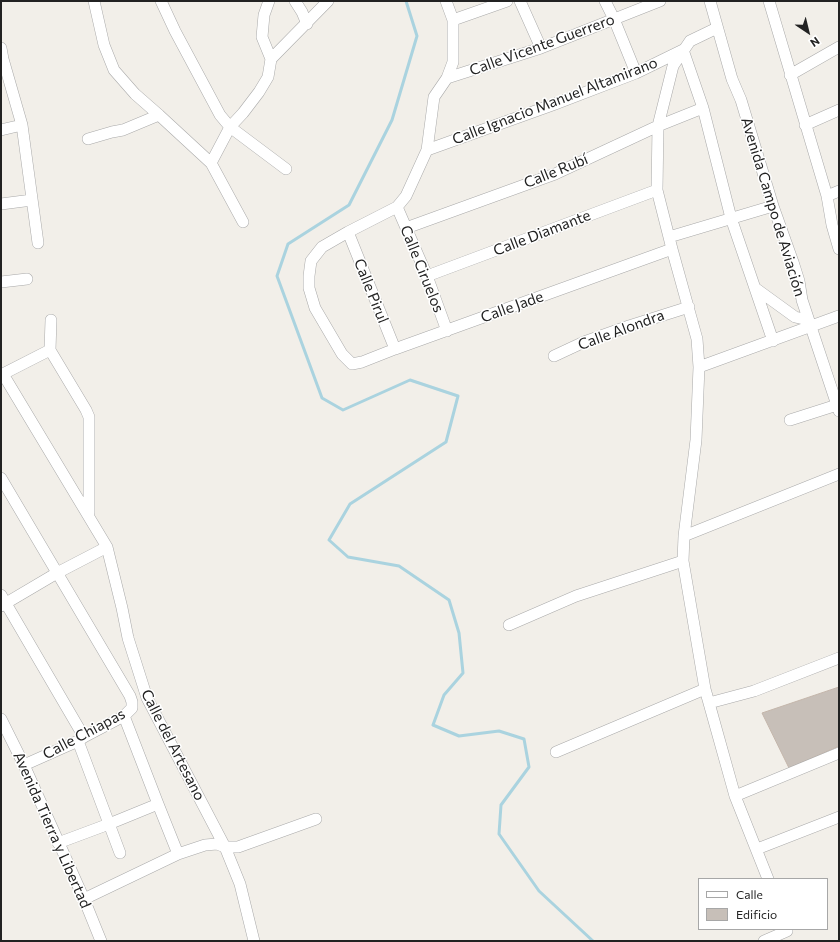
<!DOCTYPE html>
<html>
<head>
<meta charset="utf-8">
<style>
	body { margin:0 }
	#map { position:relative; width:840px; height:942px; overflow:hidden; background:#f2efe9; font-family:Commissioner,sans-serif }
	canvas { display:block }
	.frame { position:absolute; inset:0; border:2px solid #222; pointer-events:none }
	.legend { position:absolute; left:698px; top:878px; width:130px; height:52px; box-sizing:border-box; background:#fff; border:1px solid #a7a7a7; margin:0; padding:5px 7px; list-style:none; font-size:12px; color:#222 }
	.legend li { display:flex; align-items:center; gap:8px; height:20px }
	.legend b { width:20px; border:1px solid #a7a7a7 }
	.north { position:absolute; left:788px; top:12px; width:40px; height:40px; -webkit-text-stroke:3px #fff; paint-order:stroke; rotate:145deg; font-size:11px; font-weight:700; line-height:16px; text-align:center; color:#222 }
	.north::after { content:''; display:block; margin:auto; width:14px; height:18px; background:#222; clip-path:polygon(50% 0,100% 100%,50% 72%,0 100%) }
</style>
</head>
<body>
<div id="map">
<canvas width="840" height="942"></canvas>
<div class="frame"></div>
<ul class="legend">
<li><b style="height:5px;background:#fff"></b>Calle</li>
<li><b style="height:11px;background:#c7bfb8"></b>Edificio</li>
</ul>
<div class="north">N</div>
</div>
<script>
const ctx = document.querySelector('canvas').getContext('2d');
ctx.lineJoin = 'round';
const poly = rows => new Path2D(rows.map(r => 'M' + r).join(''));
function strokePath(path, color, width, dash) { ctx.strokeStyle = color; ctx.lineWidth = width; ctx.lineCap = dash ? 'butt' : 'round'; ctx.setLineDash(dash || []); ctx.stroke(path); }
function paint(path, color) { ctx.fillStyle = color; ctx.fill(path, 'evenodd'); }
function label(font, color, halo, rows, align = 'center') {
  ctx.font = font + ' Commissioner,sans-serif'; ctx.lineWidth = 3; ctx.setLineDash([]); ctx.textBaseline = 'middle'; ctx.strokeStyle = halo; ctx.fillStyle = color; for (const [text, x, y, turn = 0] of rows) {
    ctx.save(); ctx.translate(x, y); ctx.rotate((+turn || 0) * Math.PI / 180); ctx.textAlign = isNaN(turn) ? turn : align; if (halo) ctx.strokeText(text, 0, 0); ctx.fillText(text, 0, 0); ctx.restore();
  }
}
strokePath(poly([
	[406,1,417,36,392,120,349,205,288,244,277,276,322,398,343,410,410,380,458,396,446,442,350,504,329,540,348,557,399,566,449,600,459,633,463,673,444,695,433,725,459,736,499,731,524,739,529,767,501,805,499,834,539,891,593,941]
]), '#aad3df', 3);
const building = poly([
	[839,687,839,746,789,768,762,713,839,687]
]);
paint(building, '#c7bfb8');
strokePath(building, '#c4b6ab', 1);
const minor = poly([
	[94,1,104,45,114,70,135,94,159,115,211,163,243,222],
	[161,1,175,31,220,115,230,127,286,169],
	[295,1,302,12,307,24],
	[446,1,453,20,453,62,447,78,434,97,427,150,406,196,397,207,348,232,322,247,311,261,309,276,309,288,315,308,342,354,352,364,362,362,395,349,672,249],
	[520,1,541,48],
	[605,1,614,19,636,73],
	[710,1,732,79,741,100,773,206,793,262,799,281,802,300,839,411],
	[769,1,827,196,832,225,839,249],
	[453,20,507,1],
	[717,28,690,41,673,66,658,126,657,190,672,249,697,339,699,367,696,440,684,536,683,561,705,689,709,703,735,796,768,879],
	[1,48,3,59,22,125,38,243],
	[271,59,328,1],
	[790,75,839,47],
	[447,78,541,48,660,1],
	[805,125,839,110],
	[1,130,22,125],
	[88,139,112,132,123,130,159,115],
	[427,150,555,104,636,73,683,50,703,108,731,218,773,341],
	[211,163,230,127,243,113,259,92,268,77,271,59,262,37,264,15,269,1],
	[827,196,839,191],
	[1,204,32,200],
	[397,207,427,276,447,331],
	[406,228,555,174,658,126,703,108],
	[348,232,395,349],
	[669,237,773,206],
	[427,276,657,190],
	[1,282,27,279],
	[755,288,795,317,808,320],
	[51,320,50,350,86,410,89,417,89,513],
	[554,356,584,342,629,326,689,307],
	[699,367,839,316],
	[3,374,107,547,122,608,128,638,147,698,225,847,240,884,254,941],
	[1,375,50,350],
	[790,420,837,405],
	[1,478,130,696,132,702,132,708,124,716,84,737,78,741,24,765],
	[684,536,839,474],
	[1,595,84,737],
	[1,606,57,573,107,547],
	[509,625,576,596,683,561],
	[709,703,754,691,839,658],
	[124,716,158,804,178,854],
	[1,719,24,765,84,899,101,941],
	[78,741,120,853],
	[556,752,705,689],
	[735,796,839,753],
	[58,843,109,824,158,804],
	[757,849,839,817],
	[84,899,178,854,205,845,217,844,225,847,238,847,316,819],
	[764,941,787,931]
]);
strokePath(minor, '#a9a9a9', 12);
strokePath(minor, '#fff', 11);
label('15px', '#222', '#fff', [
	["Calle Vicente Guerrero",542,45,-20],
	["Calle Ignacio Manuel Altamirano",555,101,-21],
	["Calle Rubí",556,171,-22],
	["Avenida Campo de Aviación",773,207,73],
	["Calle Diamante",542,233,-21],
	["Calle Ciruelos",422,269,68],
	["Calle Pirul",371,291,68],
	["Calle Jade",512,307,-20],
	["Calle Alondra",621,330,-20],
	["Calle Chiapas",84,734,-28],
	["Calle del Artesano",173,745,63],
	["Avenida Tierra y Libertad",52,830,66]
]);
</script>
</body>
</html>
